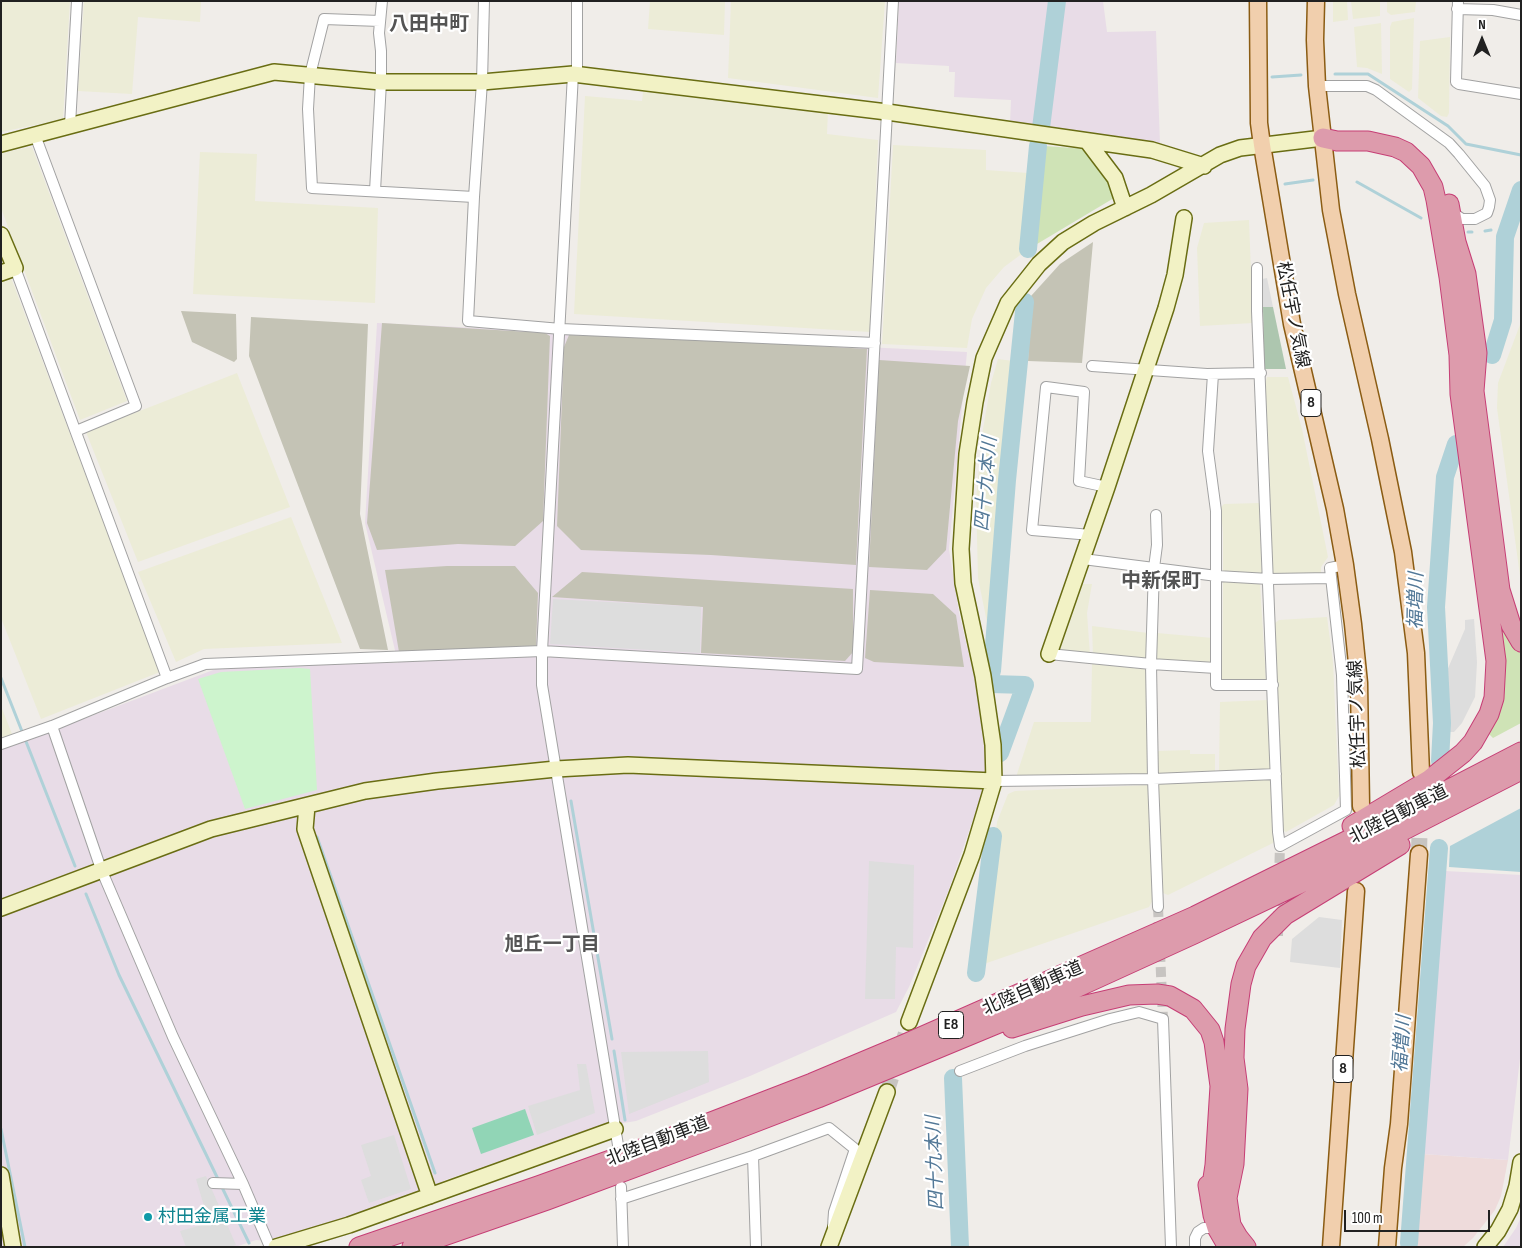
<!DOCTYPE html>
<html>
<head>
<meta charset="utf-8">
<style>
	body { margin:0 }
	#map { position:relative; width:1522px; height:1248px; overflow:hidden; background:#f0ede9; font-family:"Sofia Sans Condensed",sans-serif }
	canvas { display:block }
	.frame { position:absolute; inset:0; border:2px solid #212121; pointer-events:none }
	.north { position:absolute; left:1457px; top:15px; width:50px; height:50px; -webkit-text-stroke:4px #fff; paint-order:stroke; rotate:0deg; font-size:14px; font-weight:700; line-height:20px; text-align:center; color:#212121 }
	.north::after { content:''; display:block; margin:auto; width:18px; height:22px; background:#212121; clip-path:polygon(50% 0,100% 100%,50% 72%,0 100%) }
	.scale { position:absolute; left:1344px; top:1210px; width:146px; height:22px; box-sizing:border-box; border:2px solid #212121; border-top:0; padding-left:6px; font-size:15px; line-height:18px; white-space:nowrap; color:#212121; -webkit-text-stroke:4px #fff; paint-order:stroke }
</style>
</head>
<body>
<div id="map">
<canvas width="1522" height="1248"></canvas>
<div class="frame"></div>
<div class="north">N</div>
<div class="scale">100 m</div>
</div>
<script>
const ctx = document.querySelector('canvas').getContext('2d');
ctx.lineJoin = 'round';
function paint(path, color) { ctx.fillStyle = color; ctx.fill(path, 'evenodd'); }
const poly = rows => new Path2D(rows.map(r => 'M' + r).join(''));
function strokePath(path, color, width, dash) { ctx.strokeStyle = color; ctx.lineWidth = width; ctx.lineCap = dash ? 'butt' : 'round'; ctx.setLineDash(dash || []); ctx.stroke(path); }
function label(font, color, halo, rows, align = 'center') {
  ctx.font = font + ' "Sofia Sans Condensed","Noto Sans JP",sans-serif'; ctx.lineWidth = 4.5; ctx.setLineDash([]); ctx.textBaseline = 'middle'; ctx.strokeStyle = halo; ctx.fillStyle = color; for (const [text, x, y, turn = 0] of rows) {
    ctx.save(); ctx.translate(x, y); ctx.rotate((+turn || 0) * Math.PI / 180); ctx.textAlign = isNaN(turn) ? turn : align; if (halo) ctx.strokeText(text, 0, 0); ctx.fillText(text, 0, 0); ctx.restore();
  }
}
paint(poly([
	[1423,1154,1508,1160,1501,1196,1495,1210,1473,1238,1463,1247,1416,1247]
]), '#eedbdb');
paint(poly([
	[899,1,1103,1,1107,32,1156,31,1160,144,1010,124,1011,100,954,97,955,72,949,72,949,66,896,63],
	[377,323,967,352,949,549,959,613,975,680,988,776,949,889,909,987,896,1012,750,1076,636,1121,598,1127,445,1180,421,1195,278,1242,256,1240,235,1247,1,1247,1,750,216,669,330,663,398,663,365,523],
	[1445,871,1521,875,1521,1050,1508,1160,1423,1154],
	[1521,1217,1521,1247,1503,1247,1516,1228]
]), '#e8dce7');
paint(poly([
	[1093,242,1082,363,1028,361,1031,296,1060,264],
	[181,311,236,314,237,359,234,362,192,342],
	[251,317,368,324,360,514,388,650,360,649,249,356],
	[382,323,545,333,550,336,543,521,515,546,458,544,377,550,367,523],
	[569,335,718,340,867,349,856,565,711,555,581,550,557,526,564,347],
	[879,360,970,366,958,421,946,550,927,570,869,567],
	[447,566,515,566,538,593,536,647,399,652,385,570],
	[582,572,853,589,853,652,845,661,701,653,703,607,552,597],
	[870,590,933,594,956,615,964,667,874,662,865,658]
]), '#c4c3b5');
paint(poly([
	[1,1,70,1,63,119,1,132],
	[84,1,201,1,200,22,138,17,132,94,78,91],
	[650,1,725,1,724,35,648,29],
	[731,1,885,1,878,98,728,78],
	[1333,1,1347,1,1348,20,1333,22],
	[1351,1,1380,1,1380,16,1353,19],
	[1387,1,1416,1,1415,12,1391,15,1387,12],
	[1414,18,1412,89,1409,92,1390,79,1390,27,1392,22],
	[1381,23,1382,74,1367,68,1357,67,1354,27],
	[1450,37,1449,113,1447,117,1441,116,1418,98,1420,41],
	[644,84,828,110,827,134,878,140,870,332,574,314,585,96,642,101],
	[893,145,986,150,986,170,1028,173,1023,253,1004,267,986,288,972,319,967,348,882,344],
	[32,147,127,401,80,420,1,208,1,153],
	[200,152,257,154,255,201,378,208,375,303,193,294],
	[1249,220,1253,323,1200,326,1197,248,1204,223],
	[10,275,160,672,41,719,1,618,1,279],
	[1521,322,1521,583,1497,408,1498,383],
	[998,359,1013,361,989,632,978,578,976,498,983,429,991,383],
	[237,373,290,507,138,562,86,432],
	[1267,377,1288,377,1302,429,1328,557,1321,567,1321,574,1272,575,1265,385],
	[1259,503,1262,575,1223,573,1223,534,1221,507,1224,504],
	[291,517,342,643,204,649,176,662,138,572],
	[1233,581,1260,584,1266,680,1222,680,1223,582],
	[1082,584,1092,584,1087,613,1090,655,1056,651],
	[1327,617,1333,662,1339,796,1334,805,1286,832,1282,830,1275,623,1279,620],
	[1092,626,1148,633,1149,661,1093,656],
	[1157,633,1213,638,1213,664,1157,661],
	[1092,664,1143,669,1147,671,1148,775,1018,778,1017,774,1034,722,1091,722],
	[1268,700,1271,770,1219,771,1220,702],
	[1,706,12,734,1,738],
	[1190,750,1190,754,1215,754,1215,771,1159,775,1156,773,1156,751],
	[1269,777,1272,780,1275,838,1273,843,1168,895,1163,893,1158,784],
	[1148,785,1154,898,1149,907,981,965,997,822,1008,794,1015,791]
]), '#ececd7');
paint(poly([
	[1045,146,1086,149,1108,179,1114,198,1032,247],
	[1499,614,1521,651,1521,723,1493,738,1487,732]
]), '#cfe3b6');
paint(poly([
	[1263,307,1273,307,1286,369,1264,369]
]), '#adc6af');
paint(poly([
	[299,668,310,669,317,790,245,809,198,679,221,672]
]), '#cdf4cd');
paint(poly([
	[525,1109,534,1135,481,1154,472,1128]
]), '#91d5b6');
paint(poly([
	[1267,278,1273,307,1263,307,1262,279],
	[553,599,701,607,700,653,550,644],
	[1474,619,1477,662,1475,697,1462,723,1454,732,1449,732,1446,673,1465,629,1465,620],
	[869,861,914,865,913,948,896,947,895,999,865,999],
	[1319,917,1342,920,1340,968,1290,962,1292,939],
	[708,1051,709,1082,629,1114,621,1052],
	[577,1064,586,1064,595,1113,537,1135,528,1106,580,1090],
	[394,1135,411,1189,369,1203,361,1180,371,1176,361,1145],
	[206,1176,236,1245,229,1247,186,1247,180,1231,209,1223,196,1179]
]), '#ddd');
paint(poly([
	[1521,808,1521,872,1449,867,1450,846]
]), '#afd1d8');
strokePath(poly([
	[1335,74,1368,74,1448,126,1466,144,1521,155],
	[1272,77,1301,75],
	[1357,182,1421,218],
	[1285,184,1313,180],
	[1485,231,1491,230],
	[1468,232,1472,232],
	[1503,233,1506,234],
	[1,678,75,866],
	[571,801,612,1039],
	[317,837,435,1173],
	[86,894,119,975,249,1243],
	[614,1051,625,1120],
	[1,1129,25,1247]
]), '#afd1d8', 3);
strokePath(poly([
	[1041,128,1057,1],
	[1028,249,1038,146],
	[1492,355,1503,320,1505,237,1521,190],
	[992,671,1007,480,1025,302],
	[992,684,1025,685,1000,753],
	[1440,761,1442,723,1436,607,1445,477,1456,444],
	[976,973,993,836],
	[953,1078,960,1247],
	[1409,1243,1439,848]
]), '#afd1d8', 18);
strokePath(poly([
	[1279,878,1280,846],
	[1158,907,1163,1019],
	[1278,936,1279,892]
]), '#c7c4c1', 10, [10, 5]);
strokePath(poly([
	[887,1092,909,1022]
]), '#c7c4c1', 15, [15, 8]);
strokePath(poly([
	[1419,854,1420,812]
]), '#c7c4c1', 16, [16, 8]);
const street = poly([
	[1458,1,1456,82,1459,84,1521,94],
	[1457,9,1493,10,1521,15],
	[380,21,324,19,310,75,308,109,312,188,474,197,482,82,484,1],
	[573,74,542,651,542,685,618,1145],
	[577,75,577,1],
	[1317,86,1367,86,1376,90,1449,143,1459,154,1485,186,1490,200,1489,207,1487,213,1475,219,1462,219,1452,212],
	[70,125,77,1],
	[35,135,136,406,76,431],
	[375,191,381,82,381,51,379,33,382,1],
	[474,197,468,321,561,329,875,343],
	[15,268,167,678],
	[1257,268,1257,311,1278,832,1280,846,1346,810,1342,675,1330,568,1345,565],
	[1092,366,1207,374,1261,373],
	[1213,374,1208,451,1216,511,1216,685,1273,685],
	[1156,515,1157,545,1154,568,1151,664,1153,779,1158,907],
	[1091,535,1032,530,1046,387,1084,392,1079,481,1107,487],
	[1083,559,1217,576,1269,579,1331,578],
	[1049,654,1151,664,1216,668],
	[52,726,101,869,173,1037,243,1184,270,1247],
	[1,744,52,726,167,678,205,664,542,651,857,669,893,1],
	[994,781,1153,779,1276,774],
	[960,1071,1025,1046,1110,1019,1139,1012,1163,1019,1171,1247],
	[753,1156,756,1247],
	[213,1183,243,1184],
	[621,1187,623,1247],
	[621,1199,753,1156,829,1128,855,1149,834,1212,833,1226],
	[1195,1247,1195,1238,1198,1232,1204,1228,1217,1228]
]);
const secondary = poly([
	[1087,141,1115,178,1125,208],
	[1,144,274,72,381,82,482,82,573,74,887,112,1152,150,1204,166],
	[1,235,15,268,1,273],
	[1049,654,1107,487,1166,308,1175,275,1184,218],
	[307,806,305,829,430,1196],
	[1,908,211,829,365,791,437,781,556,769,628,765,994,781],
	[909,1022,972,855,994,781,993,745,983,676,963,583,961,549,967,454,975,402,984,358,1008,303,1039,264,1063,242,1094,223,1151,195,1220,155,1240,148,1323,138],
	[1,1175,13,1247],
	[276,1247,349,1225,615,1129],
	[829,1247,887,1092],
	[1485,1247,1498,1231,1510,1209,1517,1186,1521,1162]
]);
const primary = poly([
	[1258,1,1259,123,1262,145,1292,324,1335,509,1345,565,1353,624,1359,683,1361,806],
	[1316,1,1315,40,1317,86,1331,210,1347,294,1380,439,1403,552,1416,653,1421,772],
	[1331,1247,1356,891],
	[1387,1247,1393,1168,1399,1124,1419,854]
]);
const highway = poly([
	[1323,138,1337,141,1368,141,1395,147,1406,152,1421,166,1433,187,1436,200,1449,277,1459,355,1460,394,1496,661,1494,698,1489,714,1473,742,1463,753,1429,780,1352,826],
	[1449,204,1456,242,1466,274,1477,353,1474,391,1500,590,1511,625,1521,642],
	[1012,1028,1082,1006,1129,995,1157,994,1170,996,1193,1009,1210,1030,1214,1042,1220,1086,1215,1165,1210,1198],
	[1208,1185,1213,1215,1217,1228,1228,1247],
	[359,1247,538,1186,633,1152,812,1083,905,1044,1195,916,1415,807,1521,752],
	[412,1247,547,1200,727,1133,818,1098,999,1023,1194,934,1297,885,1521,770],
	[1246,1247,1238,1237,1231,1225,1227,1198,1234,1164,1238,1089,1234,1058,1235,1029,1241,984,1246,966,1262,938,1285,915,1400,845]
]);
strokePath(street, '#a2a2a2', 12);
strokePath(secondary, '#696d13', 18);
strokePath(primary, '#8b5c13', 19);
strokePath(highway, '#c63e75', 21);
strokePath(street, '#fff', 10);
strokePath(secondary, '#f2f2c5', 15);
strokePath(primary, '#f1cfad', 16);
strokePath(highway, '#dd9bac', 19);
for (const [x, y, r, color] of [
	[148,1217,5,"#0f9aa8"]
]) { const dot = new Path2D(); dot.arc(x, y, r, 0, 2 * Math.PI); ctx.fillStyle = color; ctx.fill(dot); strokePath(dot, '#fff', 2); }
for (const [x, y, w] of [
	[1311,403,20],
	[951,1025,25],
	[1343,1069,20]
]) { const box = new Path2D(); box.roundRect(x - w / 2, y - 13.5, w, 27, 4); ctx.fillStyle = '#fff'; ctx.fill(box); strokePath(box, '#212121', 1); }
label('bold 16px', '#212121', null, [
	["8",1311,403],
	["E8",951,1025],
	["8",1343,1069]
]);
label('18px', '#212121', '#fff', [
	["松任宇ノ気線",1292,315,79],
	["松任宇ノ気線",1358,714,-92],
	["北陸自動車道",1399,815,-27],
	["北陸自動車道",1033,989,-24],
	["北陸自動車道",658,1142,-21]
]);
label('18px', '#0d838f', '#fff', [
	["村田金属工業",158,1217]
], 'left');
label('italic 19px', '#527897', '#fff', [
	["四十九本川",987,484,-85],
	["福増川",1417,601,-89],
	["福増川",1403,1044,-86],
	["四十九本川",936,1163,-92]
]);
label('bold 19px', '#545454', '#fff', [
	["旭丘一丁目",552,945]
]);
label('bold 20px', '#545454', '#fff', [
	["八田中町",429,25],
	["中新保町",1161,582]
]);
</script>
</body>
</html>
